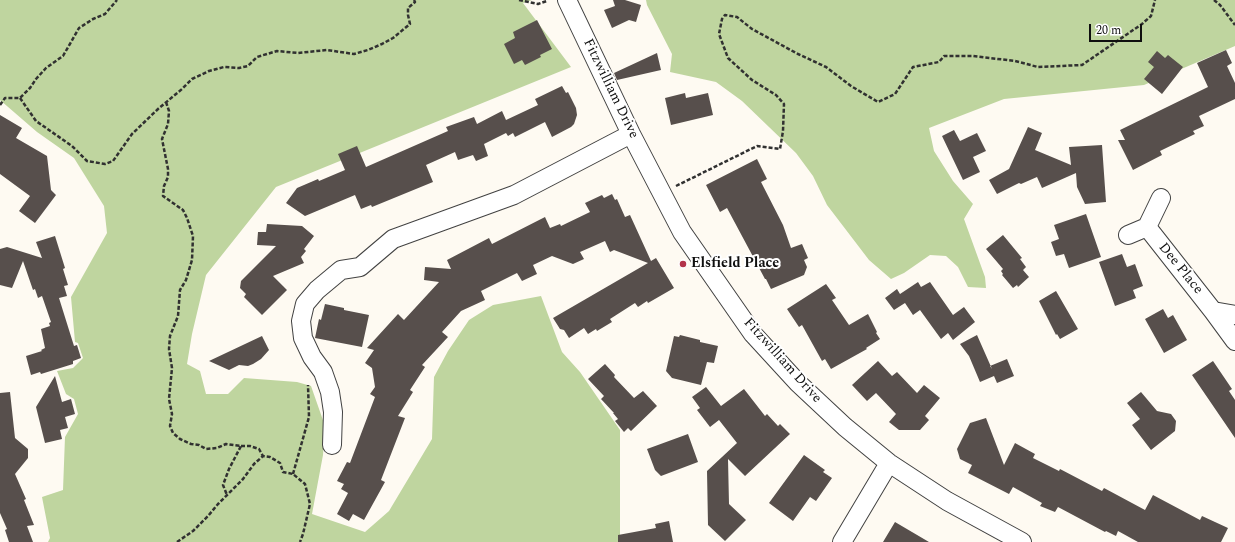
<!DOCTYPE html>
<html>
<head>
<meta charset="utf-8">
<style>
	body { margin:0 }
	#map { position:relative; width:1235px; height:542px; overflow:hidden; background:#fefaf2; font-family:Spectral,serif }
	canvas { display:block }
	.scale { position:absolute; left:1089px; top:24px; width:53px; height:18px; box-sizing:border-box; border:2px solid #0f0f0f; border-top:0; padding-left:5px; font-size:12px; line-height:14px; white-space:nowrap; color:#0f0f0f; -webkit-text-stroke:3px #fff; paint-order:stroke }
</style>
</head>
<body>
<div id="map">
<canvas width="1235" height="542"></canvas>
<div class="scale">20 m</div>
</div>
<script>
const ctx = document.querySelector('canvas').getContext('2d');
ctx.lineJoin = 'round';
function paint(path, color) { ctx.fillStyle = color; ctx.fill(path, 'evenodd'); }
const poly = rows => new Path2D(rows.map(r => 'M' + r).join(''));
function strokePath(path, color, width, dash) { ctx.strokeStyle = color; ctx.lineWidth = width; ctx.lineCap = dash ? 'butt' : 'round'; ctx.setLineDash(dash || []); ctx.stroke(path); }
function label(font, color, halo, rows, align = 'center') {
  ctx.font = font + ' Spectral,serif'; ctx.lineWidth = 4; ctx.setLineDash([]); ctx.textBaseline = 'middle'; ctx.strokeStyle = halo; ctx.fillStyle = color; for (const [text, x, y, turn = 0] of rows) {
    ctx.save(); ctx.translate(x, y); ctx.rotate((+turn || 0) * Math.PI / 180); ctx.textAlign = isNaN(turn) ? turn : align; if (halo) ctx.strokeText(text, 0, 0); ctx.fillText(text, 0, 0); ctx.restore();
  }
}
paint(poly([
	[0,0,532,0,523,3,571,67,276,187,206,275,192,334,187,364,200,371,206,394,228,394,244,378,297,382,311,386,325,426,323,455,312,514,365,532,389,511,432,439,434,377,448,351,469,320,493,305,541,296,562,352,580,372,620,430,620,542,48,542,50,538,42,497,63,490,65,437,78,414,74,399,66,394,57,371,73,368,83,358,78,343,75,342,71,297,107,233,104,206,74,158,37,132,0,100],
	[646,0,1235,0,1235,46,1144,85,1004,99,929,128,934,151,953,181,973,204,964,219,985,277,986,288,968,287,958,267,946,256,930,255,904,273,891,279,869,260,827,205,813,176,796,153,742,101,716,82,670,72,672,54,647,5]
]), '#bfd59f');
paint(poly([
	[613,0,625,0,641,5,636,22,629,20,612,28,604,10,615,6],
	[537,20,552,49,540,55,541,57,525,65,522,60,514,64,504,44,515,38,513,32],
	[1226,50,1232,63,1227,66,1235,83,1235,99,1199,116,1204,126,1193,131,1195,134,1160,151,1162,155,1133,170,1118,140,1125,140,1120,130,1208,87,1197,63],
	[1157,51,1165,58,1168,55,1183,67,1162,94,1144,79,1154,67,1148,62],
	[657,53,661,70,617,80,614,73],
	[562,86,566,93,568,92,576,108,577,115,574,124,571,127,552,137,545,122,515,137,513,133,508,136,506,133,484,144,488,156,476,161,473,155,458,160,455,152,426,165,433,182,372,207,371,205,361,209,355,195,305,216,286,203,297,188,318,179,319,181,345,170,338,154,357,146,366,167,448,131,446,127,474,117,477,124,502,111,506,120,538,105,535,99],
	[685,93,686,98,708,93,713,115,671,125,665,98],
	[0,115,22,128,16,138,47,156,51,190,56,195,35,223,19,211,30,196,0,174],
	[1028,127,1042,133,1035,150,1071,165,1069,147,1102,145,1106,202,1085,204,1077,187,1076,173,1042,188,1037,177,1021,184,1019,183,997,194,989,180,1009,169],
	[954,130,960,141,977,133,986,151,973,157,980,172,963,180,942,136],
	[757,159,767,179,761,182,783,225,791,248,802,244,808,258,804,260,807,267,804,275,771,289,766,279,765,279,727,208,720,212,706,185],
	[612,194,615,200,617,199,625,217,630,215,651,261,656,258,674,288,648,303,647,301,638,307,635,303,610,319,612,322,597,331,596,329,588,334,584,328,569,338,564,330,560,329,553,318,648,263,614,250,610,252,605,241,580,252,584,259,573,264,552,256,533,265,537,274,522,281,517,273,481,291,485,300,461,311,442,332,448,337,422,365,425,367,410,390,413,392,398,416,405,418,381,480,385,482,364,520,353,514,349,521,337,514,348,493,341,489,344,484,337,481,347,462,350,463,375,397,370,394,375,387,372,368,365,363,374,350,367,348,398,314,404,320,439,282,424,280,425,267,451,269,447,260,489,238,492,244,545,217,550,228,560,224,561,226,590,212,585,203,602,195,604,198],
	[1086,214,1101,257,1069,268,1064,254,1056,256,1051,242,1059,239,1054,225],
	[267,224,302,226,314,236,304,249,306,251,301,257,304,263,273,276,287,290,262,315,244,297,246,294,240,288,241,281,276,246,257,245,258,232,266,232],
	[1003,235,1022,258,1020,259,1026,267,1023,270,1029,277,1018,287,1017,285,1013,288,1002,275,1003,274,1001,271,1003,269,986,249],
	[55,236,65,268,63,269,68,285,64,286,67,296,59,298,74,346,77,345,81,358,73,361,73,364,41,374,40,372,31,375,26,356,42,351,41,350,45,348,41,329,50,326,49,323,51,322,42,296,38,298,35,289,33,290,23,261,12,288,0,285,0,249,7,247,42,258,36,242],
	[1122,254,1127,267,1135,264,1143,286,1133,290,1136,298,1115,306,1099,262],
	[918,282,921,287,930,282,953,315,964,307,975,322,953,340,948,333,941,339,920,310,913,315,905,303,894,310,885,298,897,289,900,294],
	[826,284,836,298,832,300,849,325,868,314,877,332,876,333,880,339,866,348,867,349,831,369,825,359,822,361,802,325,799,327,787,309],
	[1056,291,1078,329,1060,339,1057,334,1056,335,1039,301],
	[325,304,344,308,344,310,369,315,362,347,315,338,319,319,321,320],
	[1163,309,1168,318,1173,315,1187,340,1164,353,1145,319],
	[680,335,700,340,700,342,718,346,714,363,707,362,701,385,672,378,666,371,674,336,679,337],
	[977,335,992,369,990,366,1007,359,1014,376,997,383,994,376,980,382,969,356,960,344],
	[262,336,269,350,261,359,253,364,248,366,239,365,229,370,209,361],
	[878,361,892,376,897,372,917,393,924,385,940,398,925,416,929,420,920,430,899,430,889,422,896,414,876,393,867,401,852,385],
	[1213,361,1232,389,1229,391,1235,400,1235,438,1192,375],
	[605,364,615,375,614,377,634,398,643,391,657,406,631,431,628,428,624,432,615,421,618,419,613,413,614,413,601,399,604,396,588,379],
	[55,376,62,402,71,399,75,414,65,417,68,428,60,430,62,439,45,443,36,407],
	[706,387,721,406,744,389,765,416,767,414,778,426,780,424,790,434,745,476,728,459,729,504,746,520,725,541,708,525,707,471,737,443,719,420,710,427,697,410,700,408,692,397],
	[10,392,15,438,28,449,28,458,15,474,26,499,24,500,34,525,27,526,33,542,9,542,5,530,7,529,0,513,0,393],
	[1141,392,1157,411,1171,414,1176,421,1175,431,1151,450,1132,425,1140,419,1127,403],
	[986,418,1004,465,1015,443,1035,454,1033,458,1059,471,1060,469,1102,491,1104,488,1145,510,1153,495,1200,520,1202,516,1228,528,1221,542,1138,542,1118,531,1116,536,1106,531,1105,532,1058,507,1055,512,1040,506,1042,503,1013,487,1009,494,968,473,972,465,960,459,957,449,970,423],
	[688,434,698,462,661,476,655,470,647,449],
	[804,455,825,470,823,472,832,478,816,501,810,497,793,521,769,503],
	[669,521,673,542,618,542,618,535,656,528,655,524],
	[895,522,929,542,883,542]
]), '#574f4c');
const minor = poly([
	[567,0,631,134,682,232,753,334,798,383,845,427,889,463,947,501,1022,542],
	[1147,227,1213,311],
	[1128,235,1147,227,1161,198],
	[1235,315,1213,311,1235,341],
	[332,445,333,412,330,392,323,372,312,357,303,338,301,321,305,304,317,290,341,270,360,267,393,239,514,195,631,134],
	[842,542,889,463]
]);
strokePath(minor, '#424242', 20);
strokePath(poly([
	[519,0,538,4,547,1],
	[1214,0,1220,5,1235,25],
	[20,98,36,121,72,146,87,161,105,164,113,161,132,134,158,109,182,89,192,79,209,71,224,67,239,68,248,66,257,57,277,51,298,53,327,50,354,54,368,50,382,44,393,38,410,24,408,15,408,8,415,2,414,0],
	[166,102,169,111,168,124,162,139,168,169,168,177,164,186,163,196,183,210,187,218,193,236,192,260,186,280,180,290,178,316,170,336,169,349,172,368,169,399,172,414,170,426,173,433,180,439,191,444,199,445,206,449,217,448,226,444,241,446,229,469,223,485,227,495],
	[0,105,5,98,20,98,30,88,36,79,46,68,63,56,79,28,93,19,105,14,117,0],
	[676,186,757,146,780,149,783,131,784,104,776,95,752,80,728,58,719,34,722,19,725,15,737,17,752,29,798,54,826,67,851,86,878,102,895,94,913,67,939,62,944,56,973,56,1015,61,1038,67,1082,65,1142,24,1151,16,1155,0],
	[241,446,250,446,259,449,263,456],
	[293,474,309,417,308,385],
	[177,542,193,531,208,516,218,504,243,479,254,464,263,456,270,457,280,463,283,472,293,474,305,484,310,504,303,534,300,542]
]), '#313131', 2.5, [4, 2]);
strokePath(minor, '#fff', 18);
for (const [x, y, r, color] of [
	[683,264,4,"#b3334a"]
]) { const dot = new Path2D(); dot.arc(x, y, r, 0, 2 * Math.PI); ctx.fillStyle = color; ctx.fill(dot); strokePath(dot, '#fff', 1.5); }
label('14px', '#0f0f0f', '#fff', [
	["Fitzwilliam Drive",610,89,64],
	["Dee Place",1180,269,51],
	["Fitzwilliam Drive",782,361,48]
]);
label('bold 14px', '#0f0f0f', '#fff', [
	["Elsfield Place",691,264]
], 'left');
</script>
</body>
</html>
